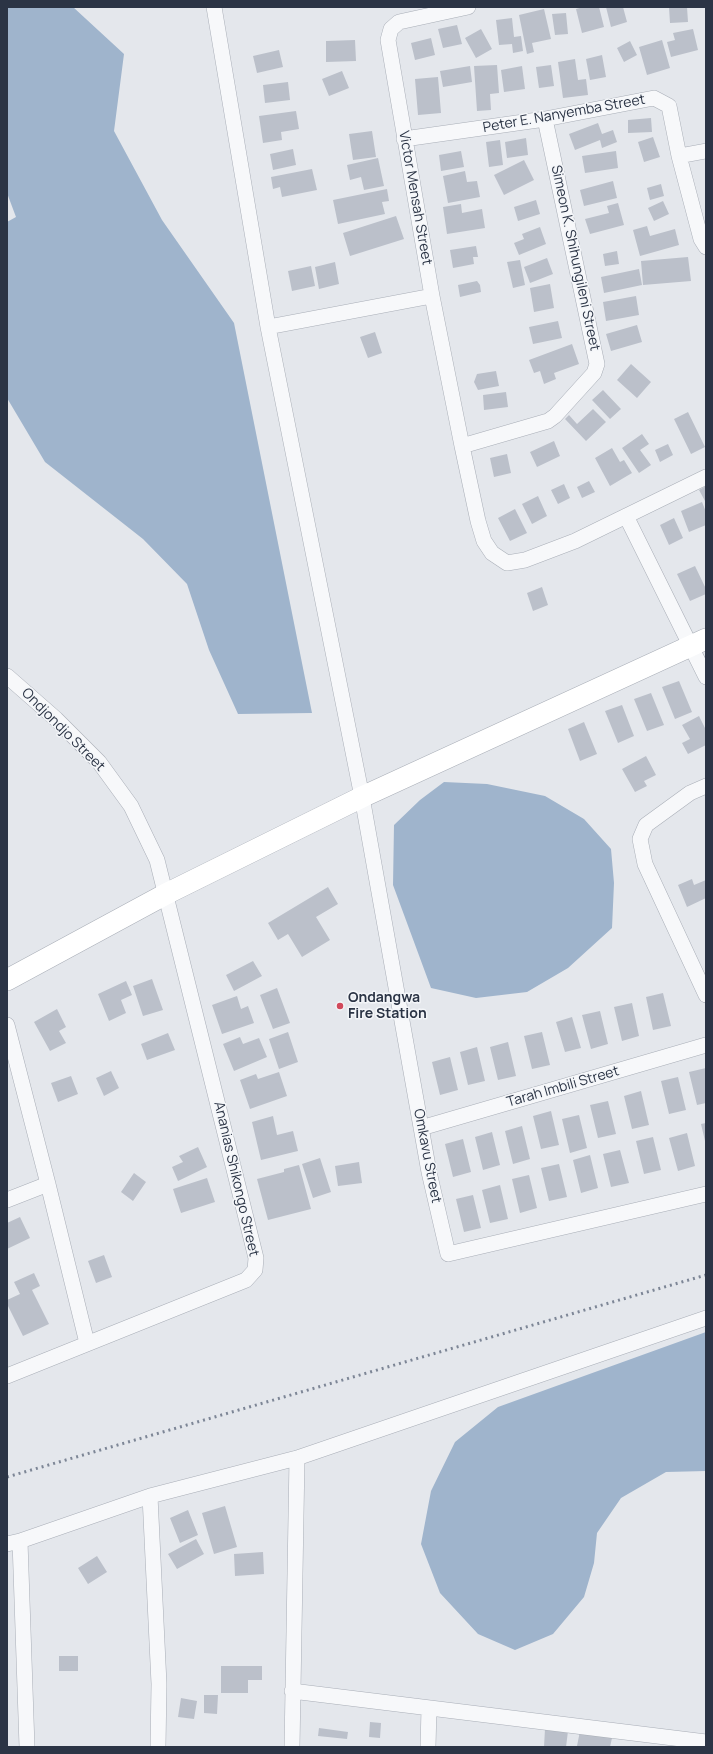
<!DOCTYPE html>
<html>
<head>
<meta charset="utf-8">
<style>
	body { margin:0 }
	#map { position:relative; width:713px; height:1754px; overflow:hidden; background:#e4e7ec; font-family:Manrope,sans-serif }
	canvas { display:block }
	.frame { position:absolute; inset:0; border:8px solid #2b3445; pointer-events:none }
</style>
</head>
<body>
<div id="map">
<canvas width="713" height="1754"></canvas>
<div class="frame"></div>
</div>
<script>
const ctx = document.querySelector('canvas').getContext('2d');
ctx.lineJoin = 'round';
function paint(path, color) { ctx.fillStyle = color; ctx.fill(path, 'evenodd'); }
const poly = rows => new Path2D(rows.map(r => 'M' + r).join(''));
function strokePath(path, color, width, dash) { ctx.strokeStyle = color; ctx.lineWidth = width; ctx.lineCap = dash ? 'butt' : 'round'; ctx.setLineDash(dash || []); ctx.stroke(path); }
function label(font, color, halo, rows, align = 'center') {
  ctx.font = font + ' Manrope,sans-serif'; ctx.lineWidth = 3; ctx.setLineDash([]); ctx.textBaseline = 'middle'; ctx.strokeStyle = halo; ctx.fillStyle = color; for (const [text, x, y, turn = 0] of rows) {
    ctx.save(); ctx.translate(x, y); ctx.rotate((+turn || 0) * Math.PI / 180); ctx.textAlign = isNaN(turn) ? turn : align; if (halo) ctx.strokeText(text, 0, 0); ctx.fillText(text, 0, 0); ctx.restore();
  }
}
paint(poly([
	[7,7,73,7,124,54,114,131,162,220,234,323,312,713,238,714,209,650,187,584,143,539,45,462,7,398,7,222,16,217,7,193],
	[444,782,487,784,545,796,584,819,611,849,614,883,612,928,568,968,527,992,476,998,431,988,393,885,394,825,420,800],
	[706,1332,706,1471,666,1472,621,1498,597,1533,594,1563,584,1597,553,1634,515,1650,478,1634,440,1593,421,1544,431,1491,455,1442,498,1407]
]), '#9fb4cc');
paint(poly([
	[583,7,599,7,604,27,582,33,576,9],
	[606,7,623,7,627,22,611,27],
	[669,7,687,7,688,22,670,23],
	[544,9,551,39,532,43,534,52,527,54,519,15],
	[566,13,568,34,555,35,552,14],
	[512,18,514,37,521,36,523,51,513,53,512,44,499,45,496,20],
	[457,25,462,44,443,48,438,29],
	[481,29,492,49,476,58,465,38],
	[693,29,698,50,671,57,667,42,675,40,673,33],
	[431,38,435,55,415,60,411,43],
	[355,40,356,61,326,62,326,41],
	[662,40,670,68,647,75,639,47],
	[630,41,637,55,624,62,617,48],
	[279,50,283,67,257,73,253,56],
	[602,55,606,77,590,80,586,59],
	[575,59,578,80,586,79,588,95,563,98,558,62],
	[497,65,499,93,490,94,491,110,477,111,474,66],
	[551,65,554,86,539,88,536,67],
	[470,66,472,82,443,87,440,71],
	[522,66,525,89,504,92,501,70],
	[342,71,349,88,329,96,322,79],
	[438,77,441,113,418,115,415,79],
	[288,82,290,100,265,103,263,85],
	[296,111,299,129,281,132,282,140,263,143,259,116],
	[651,118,652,132,628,133,628,120],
	[598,123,602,134,613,130,617,142,602,148,600,140,575,150,569,134],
	[372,131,376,157,353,160,349,134],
	[653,137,660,157,644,162,638,142],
	[526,138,528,155,507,158,505,142],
	[500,140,503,165,489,167,486,142],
	[293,149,296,165,273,170,270,154],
	[461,151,464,167,441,171,439,155],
	[616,151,618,168,585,173,582,156],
	[378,158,384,186,364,190,361,177,350,180,347,165],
	[524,160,534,180,504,195,494,175],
	[312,169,317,190,282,197,280,187,273,189,271,177],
	[465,171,467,182,477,181,480,197,448,203,443,176],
	[613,181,617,198,584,206,580,190],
	[661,184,664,196,650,200,647,188],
	[387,189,389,201,382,202,385,214,338,224,333,200],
	[536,200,540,214,518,221,514,207],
	[663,201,669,214,654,221,648,208],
	[618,203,624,225,590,234,585,219,609,213,607,206],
	[461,204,462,213,482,209,485,228,447,234,443,207],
	[396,216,404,239,350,256,343,233],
	[647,226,650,236,675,229,679,245,640,256,633,230],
	[540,227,546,244,519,255,514,243,524,239,522,234],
	[476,246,478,257,473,257,474,264,453,268,450,250],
	[617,251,619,264,605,266,603,254],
	[688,257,691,281,643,285,641,261],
	[547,258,553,274,530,283,524,267],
	[520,260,525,285,513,288,507,262],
	[335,262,339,284,319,289,315,267],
	[311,266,315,286,292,291,288,271],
	[639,269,642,285,604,293,601,277],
	[477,281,480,285,481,292,460,297,458,285],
	[550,284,554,308,534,312,530,288],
	[636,296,639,315,606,321,603,302],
	[558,321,562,338,533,344,529,327],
	[637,325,642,342,611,351,606,334],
	[375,332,382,353,368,358,360,337],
	[572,344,579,364,554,373,556,379,544,384,540,371,534,373,529,360],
	[631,364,651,382,637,398,617,380],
	[496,371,499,386,478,390,474,382,477,374],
	[603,390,621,409,610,419,592,400],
	[506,392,508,407,484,410,483,395],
	[593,409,606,422,586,441,565,419,569,415,577,424],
	[688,412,705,447,691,454,674,419],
	[642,434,649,444,640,450,651,465,639,473,622,448],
	[554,441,560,456,537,467,530,452],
	[668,444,673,455,660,462,655,450],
	[612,448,620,462,624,460,632,473,610,486,595,458],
	[507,454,511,473,494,477,490,458],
	[589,481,595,492,582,498,577,487],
	[564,484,570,498,558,504,551,490],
	[706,486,706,500,705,501,699,490],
	[538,496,547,516,532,524,522,504],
	[702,502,706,512,706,525,689,532,681,511],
	[515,509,527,533,510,541,498,518],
	[674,518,683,538,669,545,660,525],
	[695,566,706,589,706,594,690,601,677,574],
	[542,587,548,605,533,611,527,593],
	[679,681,692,712,675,719,662,687],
	[651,693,664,725,647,731,634,699],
	[622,705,634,736,618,743,605,711],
	[699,716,706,730,706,745,688,754,682,743,690,739,682,725],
	[584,722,597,754,580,761,568,729],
	[646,756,656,775,644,781,647,786,635,792,622,769],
	[692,879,694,885,706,880,706,898,687,907,678,885],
	[328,887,338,904,316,917,330,940,302,957,288,934,278,940,268,923],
	[253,961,262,976,234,991,226,975],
	[152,979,163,1010,143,1016,133,986],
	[126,981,132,995,121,1000,126,1013,109,1021,98,994],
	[277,988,290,1023,273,1029,260,995],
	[663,993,671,1026,653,1030,646,997],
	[237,996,241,1009,248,1006,254,1023,222,1034,212,1005],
	[632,1003,639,1036,622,1041,614,1007],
	[57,1009,66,1027,59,1031,66,1043,50,1051,34,1022],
	[600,1011,608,1044,591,1049,582,1015],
	[572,1017,581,1048,565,1052,556,1022],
	[288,1032,298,1062,279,1069,269,1039],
	[542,1032,550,1065,532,1069,524,1036],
	[168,1033,175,1050,147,1060,141,1044],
	[240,1037,243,1044,259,1038,267,1057,234,1071,223,1044],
	[508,1042,516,1076,498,1080,490,1047],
	[477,1047,485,1081,468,1085,460,1052],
	[450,1057,458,1090,440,1095,432,1062],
	[706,1068,706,1103,697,1105,689,1072],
	[111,1071,119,1088,104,1096,96,1078],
	[279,1072,287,1096,250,1109,240,1080,256,1074,258,1079],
	[71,1076,78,1094,58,1102,51,1083],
	[678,1077,686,1110,669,1114,661,1081],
	[641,1091,649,1125,632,1129,624,1096],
	[608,1101,616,1134,598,1138,590,1105],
	[551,1111,559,1145,541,1149,533,1116],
	[579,1115,587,1148,570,1153,562,1119],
	[273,1116,277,1135,293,1131,298,1151,261,1160,252,1122],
	[706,1123,706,1141,705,1141,701,1124],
	[522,1126,530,1159,513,1164,505,1131],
	[492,1132,500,1165,483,1170,475,1137],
	[687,1133,695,1166,678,1171,669,1138],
	[653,1137,661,1170,644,1174,636,1141],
	[463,1139,471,1172,453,1177,445,1144],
	[198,1147,207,1167,178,1181,172,1167,183,1162,179,1156],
	[620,1150,629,1183,611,1187,603,1154],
	[590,1155,598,1188,581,1193,573,1160],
	[320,1158,331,1192,313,1198,302,1164],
	[359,1162,362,1183,338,1186,335,1166],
	[559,1164,567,1197,549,1201,541,1168],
	[299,1165,311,1209,268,1220,257,1179,284,1172,284,1169],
	[134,1173,146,1182,133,1201,121,1192],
	[529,1175,537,1208,520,1213,512,1179],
	[207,1178,215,1202,181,1213,173,1189],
	[500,1185,508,1219,490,1223,482,1190],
	[473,1195,481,1228,464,1232,456,1199],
	[20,1217,30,1238,7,1249,7,1223],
	[104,1255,112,1277,96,1283,88,1261],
	[34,1273,40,1286,32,1290,49,1324,23,1336,7,1304,7,1300,20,1294,14,1282],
	[225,1506,237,1547,214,1554,202,1513],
	[188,1510,198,1535,180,1543,170,1518],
	[196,1539,204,1554,177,1569,168,1554],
	[263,1552,264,1574,235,1576,234,1554],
	[97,1556,107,1572,88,1584,78,1568],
	[59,1656,78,1656,78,1671,59,1671],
	[221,1666,262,1666,262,1680,248,1680,248,1693,221,1693],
	[204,1695,218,1695,217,1714,204,1713],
	[181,1698,197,1701,194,1719,178,1717],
	[370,1722,381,1723,380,1738,369,1737],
	[319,1728,348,1732,347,1739,318,1736],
	[545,1729,568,1731,566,1747,544,1747],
	[580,1731,612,1738,610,1747,577,1746]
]), '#bbc0ca');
const street = poly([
	[214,7,268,327,362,797,429,1172,448,1254,706,1194],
	[545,119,597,364,594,373,555,416,548,421,462,446,478,521,484,541,492,553,507,563,525,560,575,541,706,477],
	[404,139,545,119,654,98,669,106,679,156,706,151],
	[679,156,701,239,706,247],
	[268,327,432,296],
	[462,446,432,296,388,40,391,29,399,22,468,7],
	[626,516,706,677],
	[7,676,56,719,99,762,131,806,157,860,256,1258,255,1270,246,1280,7,1376],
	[706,786,690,793,646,825,640,839,645,864,706,995],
	[7,1025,48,1184,87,1343],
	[421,1128,706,1045],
	[7,1200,48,1184],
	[150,1496,159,1684,158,1747],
	[20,1541,27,1747],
	[7,1544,20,1541,150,1496,297,1458,706,1318],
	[292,1691,706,1742],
	[292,1747,297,1458],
	[428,1747,429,1708]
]);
const secondary = poly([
	[7,980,166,894,362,797,706,639]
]);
strokePath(street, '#a9aeb7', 16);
strokePath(secondary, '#a9aeb7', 22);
strokePath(street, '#f7f8fa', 15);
strokePath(secondary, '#fff', 21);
strokePath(poly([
	[7,1477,706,1275]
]), '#7d8696', 3, [2, 4]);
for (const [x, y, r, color] of [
	[340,1006,4,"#d1495b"]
]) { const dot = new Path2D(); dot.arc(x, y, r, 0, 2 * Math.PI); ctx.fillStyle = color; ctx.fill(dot); strokePath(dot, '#f4f6f9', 1.5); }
label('14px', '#2b3445', '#f4f6f9', [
	["Peter E. Nanyemba Street",564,114,-10],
	["Victor Mensah Street",415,198,80],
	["Simeon K. Shihungileni Street",575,258,78],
	["Ondjondjo Street",63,730,45],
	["Tarah Imbili Street",563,1087,-16],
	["Omkavu Street",427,1156,79],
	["Ananias Shikongo Street",236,1179,77]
]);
label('bold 14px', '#2b3445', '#f4f6f9', [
	["Ondangwa",348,998],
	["Fire Station",348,1014]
], 'left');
</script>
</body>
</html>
